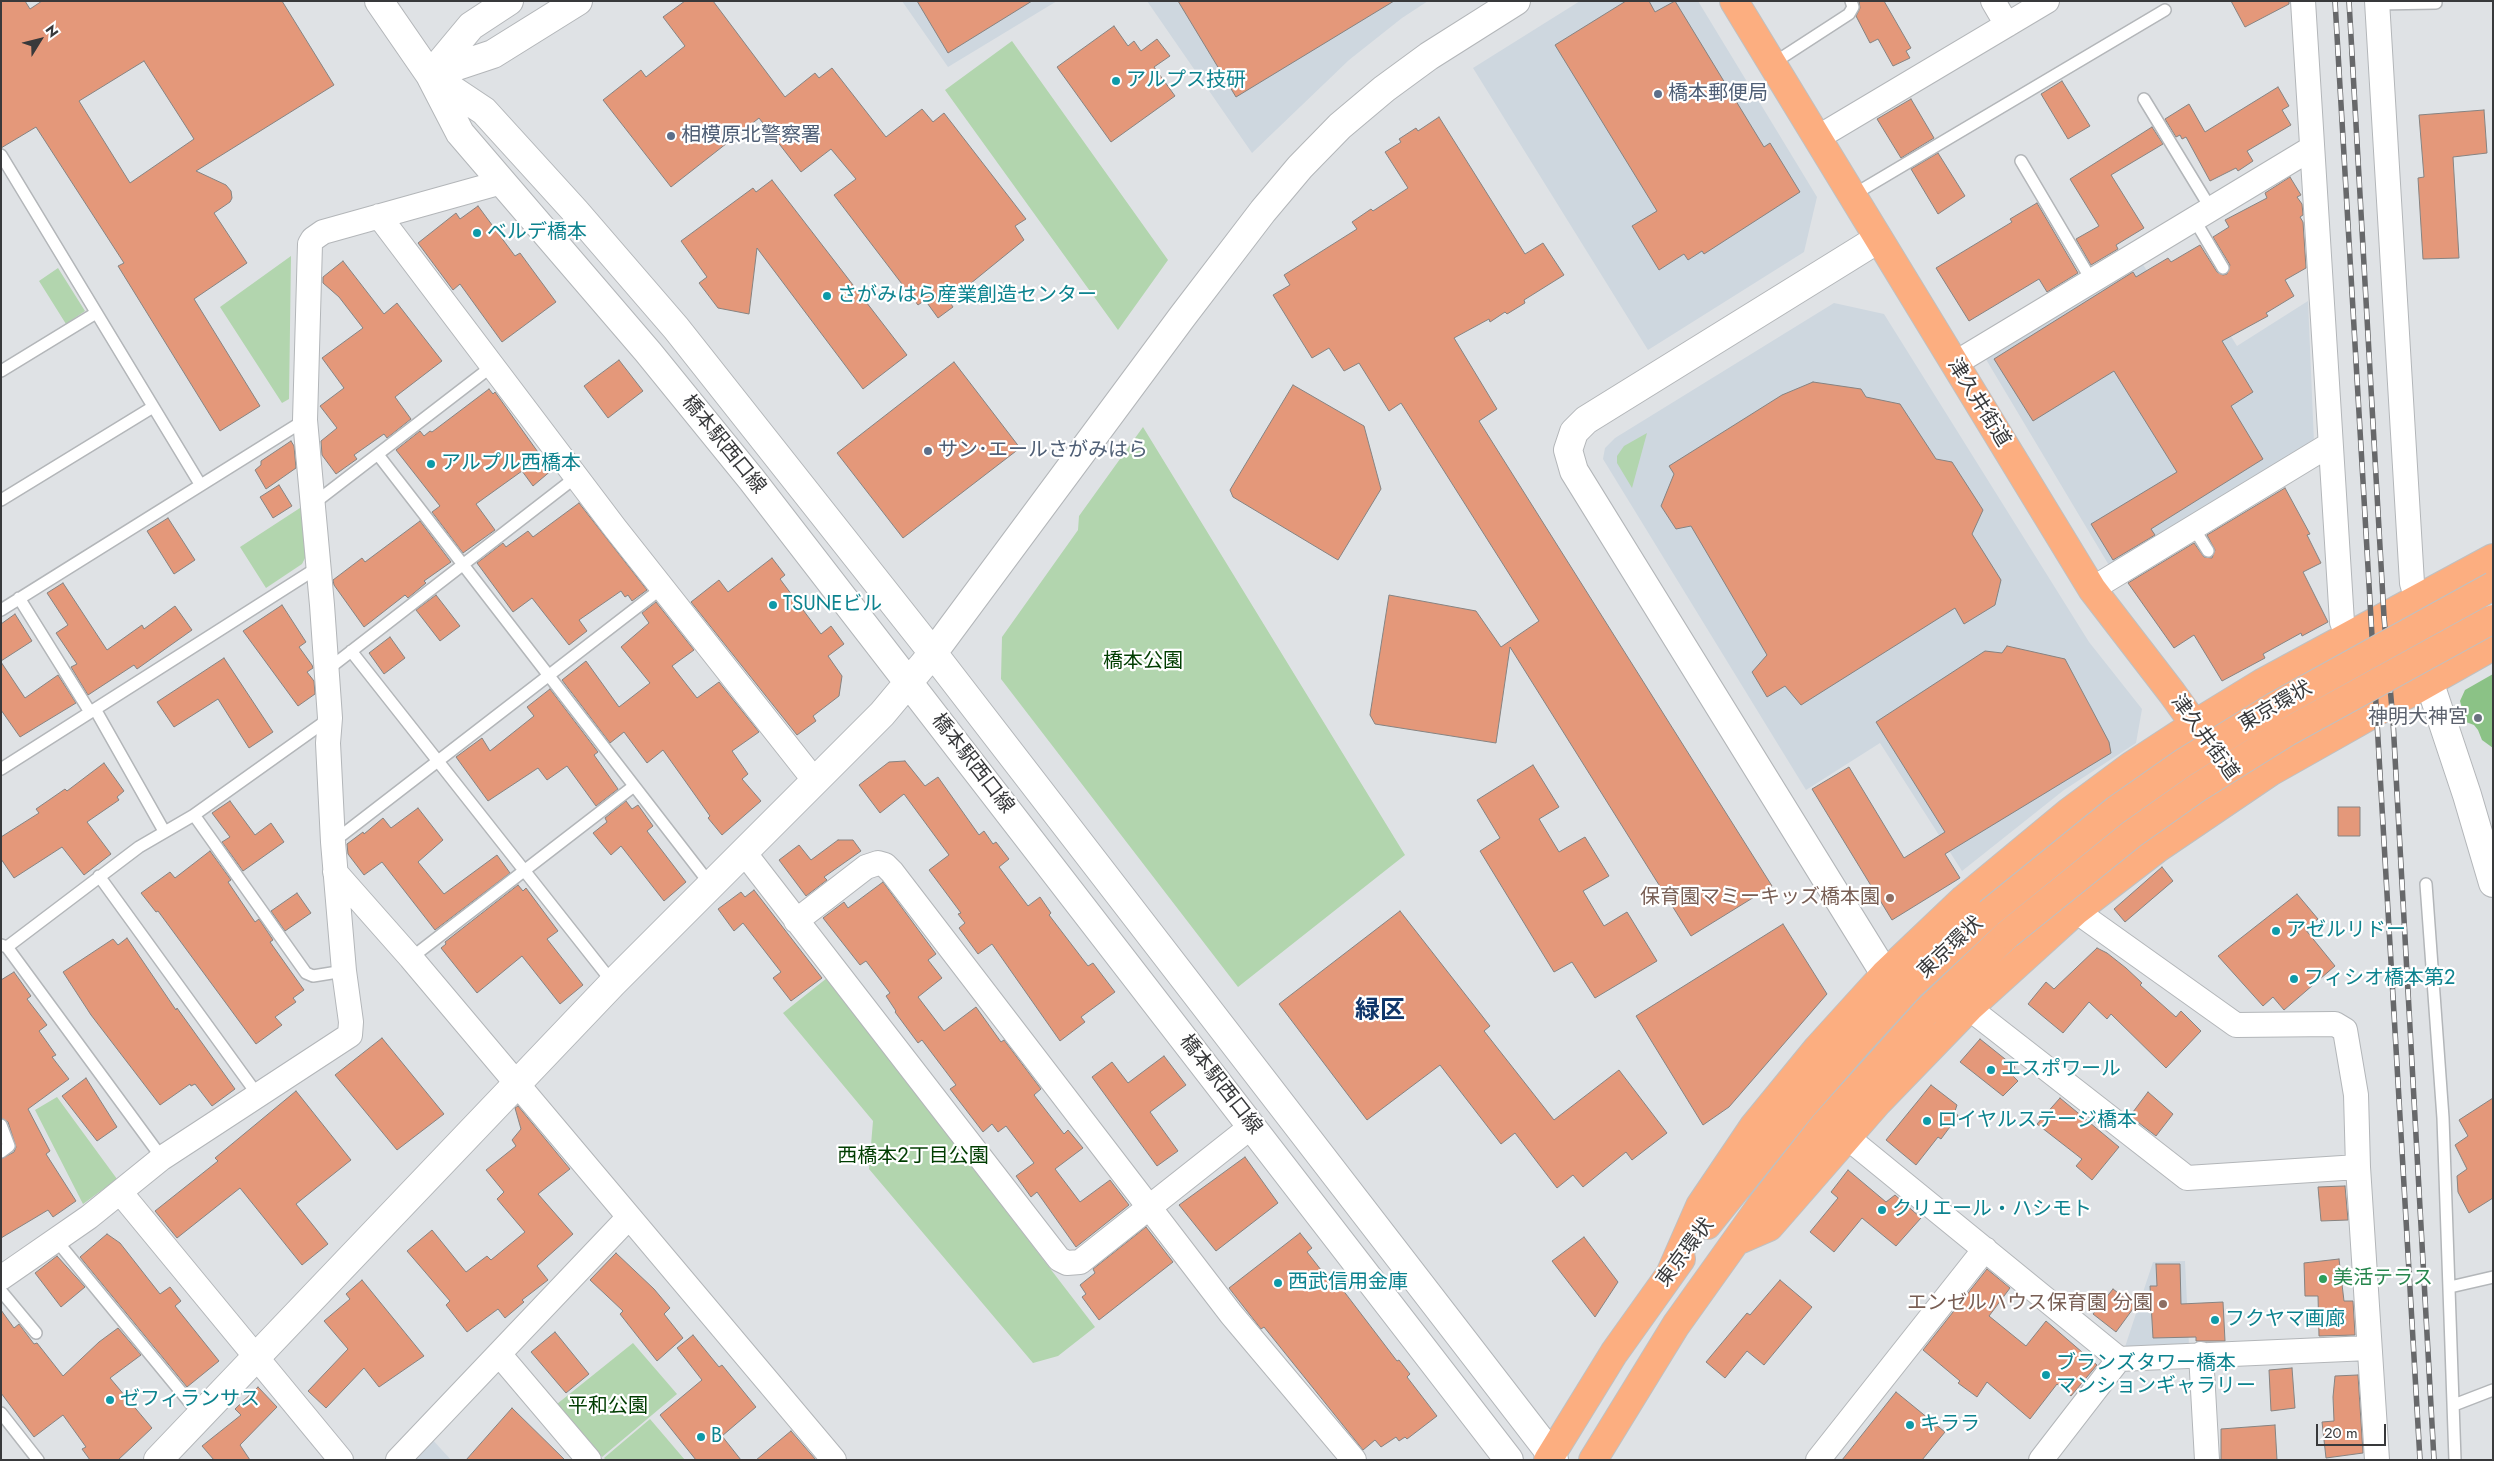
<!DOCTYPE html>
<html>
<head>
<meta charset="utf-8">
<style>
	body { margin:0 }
	#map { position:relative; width:2494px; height:1461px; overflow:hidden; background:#dfe2e5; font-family:Jost,sans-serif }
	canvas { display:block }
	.frame { position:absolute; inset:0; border:2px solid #38393b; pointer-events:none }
	.north { position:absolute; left:15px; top:15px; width:50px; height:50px; -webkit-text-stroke:4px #fff; paint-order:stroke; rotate:54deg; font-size:14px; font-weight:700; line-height:20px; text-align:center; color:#38393b }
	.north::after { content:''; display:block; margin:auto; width:18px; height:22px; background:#38393b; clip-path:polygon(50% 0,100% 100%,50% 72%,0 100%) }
	.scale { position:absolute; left:2316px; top:1424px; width:70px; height:22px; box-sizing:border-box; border:2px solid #38393b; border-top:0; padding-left:6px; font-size:15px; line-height:18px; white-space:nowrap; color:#38393b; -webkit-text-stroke:4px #fff; paint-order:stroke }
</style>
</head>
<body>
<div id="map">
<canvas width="2494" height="1461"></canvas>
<div class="frame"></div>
<div class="north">N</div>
<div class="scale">20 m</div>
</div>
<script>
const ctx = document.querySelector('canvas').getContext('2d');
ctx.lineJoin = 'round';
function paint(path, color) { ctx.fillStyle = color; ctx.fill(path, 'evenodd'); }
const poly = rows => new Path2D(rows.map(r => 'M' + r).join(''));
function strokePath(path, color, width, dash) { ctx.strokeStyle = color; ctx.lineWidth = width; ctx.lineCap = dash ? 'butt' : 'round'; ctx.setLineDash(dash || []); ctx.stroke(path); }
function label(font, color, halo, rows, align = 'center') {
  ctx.font = font + ' Jost,"Noto Sans JP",sans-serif'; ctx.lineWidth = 4.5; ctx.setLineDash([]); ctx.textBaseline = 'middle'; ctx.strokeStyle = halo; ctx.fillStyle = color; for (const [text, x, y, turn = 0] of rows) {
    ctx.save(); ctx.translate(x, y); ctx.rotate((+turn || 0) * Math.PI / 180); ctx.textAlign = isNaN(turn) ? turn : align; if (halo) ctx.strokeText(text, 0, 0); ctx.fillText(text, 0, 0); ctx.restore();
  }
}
paint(poly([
	[902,1,1057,1,948,67],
	[1147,1,1428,1,1402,18,1349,60,1252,153],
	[1580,1,1698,1,1817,197,1804,252,1648,350,1473,68],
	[2142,263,2174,313,2205,295,2237,346,2308,301,2314,443,2110,567,1984,356],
	[1834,303,1884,314,2089,642,2142,709,2136,743,2064,790,1962,871,1880,743,1806,790,1603,459,1605,448,1615,438],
	[2185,1261,2189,1346,2125,1347,2153,1262],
	[431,1438,451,1460,410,1460]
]), '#ced7df');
paint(poly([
	[1012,41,1168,260,1118,330,945,90],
	[291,256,289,399,282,403,220,307],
	[58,268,85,311,66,324,39,281],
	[1143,427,1405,855,1238,987,1001,679,1002,637,1078,530,1079,516],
	[1647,433,1632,488,1617,463,1617,456,1624,446],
	[303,506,308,552,302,564,266,588,240,547],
	[827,978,1095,1327,1058,1356,1033,1363,869,1169,873,1121,783,1013],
	[57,1097,117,1179,83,1204,35,1110],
	[633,1343,677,1394,602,1457,557,1404],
	[650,1419,685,1460,606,1460,604,1458]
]), '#b2d5ae');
paint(poly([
	[2493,674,2493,748,2482,740,2478,730,2474,725,2466,722,2460,701,2465,690]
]), '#8bc286');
const building = poly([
	[1,1,25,1,30,9,42,1,282,1,334,85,196,171,226,185,231,191,232,198,230,202,214,213,247,263,194,299,260,406,220,431,118,266,124,263,36,127,1,148,1,1],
	[144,61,194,139,130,183,79,101,144,61],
	[685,1,713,1,785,97,815,73,819,78,832,68,886,137,922,109,933,122,944,113,1026,219,1015,226,1024,240,949,301,953,307,938,318,925,300,918,305,834,195,856,179,831,149,801,172,759,118,671,187,603,100,641,70,646,77,685,46,663,17,685,1],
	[917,1,1032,1,948,53,917,1],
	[1178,1,1394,1,1236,97,1178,1],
	[1626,1,1649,1,1655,12,1675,1,1764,147,1770,143,1800,192,1704,254,1702,251,1688,260,1684,254,1659,270,1632,226,1657,211,1555,45,1626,1],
	[1859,1,1884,1,1911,48,1906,51,1910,58,1893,66,1878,39,1870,43,1856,16,1860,8,1859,1],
	[2231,1,2289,1,2289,4,2245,27,2231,1],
	[1114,26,1128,46,1134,41,1141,51,1157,39,1170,56,1154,67,1175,96,1111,142,1057,67,1114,26],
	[2062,81,2090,126,2068,139,2041,94,2062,81],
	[2278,87,2289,106,2282,110,2291,125,2247,151,2253,161,2238,171,2236,168,2210,181,2186,137,2182,139,2180,135,2176,137,2165,119,2189,104,2205,132,2278,87],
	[1911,99,1934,138,1901,158,1877,119,1911,99],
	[2484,110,2487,153,2453,157,2459,258,2423,259,2418,178,2424,177,2419,115,2484,110],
	[1439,117,1525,254,1543,243,1564,275,1524,300,1525,303,1507,314,1505,312,1490,322,1489,319,1454,338,1497,409,1479,421,1772,886,1691,936,1510,647,1496,743,1375,724,1370,715,1389,595,1476,611,1501,647,1539,621,1401,403,1389,411,1359,363,1344,371,1329,348,1312,358,1273,295,1290,285,1284,275,1357,229,1352,222,1371,209,1373,211,1408,188,1385,152,1401,142,1399,139,1416,128,1418,131,1439,117],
	[2152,127,2163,144,2111,175,2144,228,2116,245,2118,249,2091,265,2076,239,2099,226,2070,179,2152,127],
	[1938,153,1965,196,1938,214,1911,169,1938,153],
	[2290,177,2301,195,2297,197,2302,204,2303,215,2300,217,2303,222,2306,268,2285,280,2294,296,2266,313,2268,316,2222,341,2253,392,2231,406,2263,459,2151,529,2155,535,2113,560,2091,524,2177,472,2114,371,2033,421,1994,359,2133,272,2136,277,2168,258,2171,262,2200,245,2217,272,2223,275,2227,274,2230,265,2213,237,2229,227,2225,220,2267,198,2265,193,2290,177],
	[772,180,907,355,863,389,757,248,749,314,718,308,699,283,707,277,681,241,753,188,756,192,772,180],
	[2037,203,2078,273,2047,292,2039,279,1969,321,1936,268,2012,222,2010,219,2037,203],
	[478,206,515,256,520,253,556,302,502,342,460,284,453,290,418,243,456,213,460,219,478,206],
	[343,261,384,314,397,303,442,361,395,397,411,419,387,438,384,434,354,455,357,459,336,474,322,455,321,441,337,428,320,406,344,388,322,358,363,328,339,297,323,283,323,277,343,261],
	[619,360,643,391,608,418,584,386,619,360],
	[954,362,1020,448,903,538,837,453,954,362],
	[1813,382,1861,389,1866,397,1900,404,1936,459,1952,462,1983,510,1972,534,2001,580,1995,605,1964,624,1955,608,1801,705,1785,686,1767,697,1752,672,1767,655,1691,526,1676,529,1661,506,1674,474,1669,466,1782,395,1813,382],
	[1293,385,1364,426,1381,489,1338,560,1233,497,1230,490,1293,385],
	[489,389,493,394,495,392,540,455,542,454,553,469,533,486,522,471,476,504,495,530,463,553,432,512,440,506,396,450,420,431,424,436,430,431,432,432,489,389],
	[291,441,294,446,296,468,266,489,255,470,261,465,261,461,291,441],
	[279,485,292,506,273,518,260,497,279,485],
	[2285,488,2310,534,2307,535,2321,563,2303,572,2328,622,2302,636,2301,633,2263,654,2265,658,2222,681,2194,635,2174,648,2128,583,2194,543,2204,557,2212,558,2215,550,2207,535,2285,488],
	[579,503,647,590,632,601,628,595,625,597,621,591,579,620,587,631,569,645,532,598,513,612,477,563,503,543,506,547,528,531,533,537,579,503],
	[168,518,195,560,174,574,147,531,168,518],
	[420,521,451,562,424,581,426,583,408,598,405,595,364,627,334,585,333,580,362,558,365,562,420,521],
	[772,558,785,575,780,579,821,634,831,626,844,644,828,656,842,676,839,696,813,716,816,721,797,735,691,602,719,580,728,592,772,558],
	[63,583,107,650,142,625,144,629,175,606,192,630,137,669,134,665,88,695,71,667,77,664,56,633,68,625,47,593,63,583],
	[436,595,460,626,440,641,416,610,436,595],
	[656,602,694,650,672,666,697,698,719,682,759,732,732,751,748,774,742,779,761,801,722,835,708,818,710,816,663,750,647,763,624,732,610,743,562,680,586,661,619,707,650,683,621,647,649,623,642,613,656,602],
	[282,605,306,642,299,647,312,665,313,668,307,672,314,681,315,694,298,706,243,631,282,605],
	[15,614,32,641,1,661,1,624,15,614],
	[390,637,405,658,384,674,369,653,390,637],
	[2007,646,2065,659,2109,742,2111,753,1945,854,1960,878,1892,920,1812,789,1849,767,1904,858,1945,832,1876,722,1985,651,2002,653,2007,646],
	[224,658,273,732,249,748,218,699,174,727,157,702,224,658],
	[1,662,25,698,58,675,76,703,20,737,1,710,1,662],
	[550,689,598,752,594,755,618,789,596,806,567,766,547,780,538,768,488,801,456,757,482,738,490,751,534,716,527,707,550,689],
	[905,761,925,786,938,777,979,835,984,831,993,844,996,842,1009,859,999,867,1028,906,1040,897,1051,913,1049,915,1088,966,1093,963,1115,992,1081,1017,1085,1022,1060,1041,992,944,978,954,959,928,965,923,958,914,961,913,929,870,949,855,904,794,880,813,859,785,889,762,905,761],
	[104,763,124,791,117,797,119,800,87,822,111,854,84,875,62,847,14,878,1,859,1,837,39,813,36,809,65,789,67,791,104,763],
	[1533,765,1559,807,1539,819,1559,852,1585,837,1609,876,1583,891,1604,926,1627,912,1657,961,1595,998,1572,962,1554,972,1480,851,1500,838,1477,800,1533,765],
	[230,801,255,835,271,823,284,842,243,871,222,842,230,837,212,813,230,801],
	[626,801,632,809,638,805,653,826,647,831,686,882,664,901,621,846,611,855,593,833,607,822,605,818,626,801],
	[2338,807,2360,807,2360,836,2338,836,2338,807],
	[418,808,443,840,418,862,444,894,497,855,510,873,435,930,382,862,364,875,348,854,347,844,363,832,364,834,383,818,391,828,418,808],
	[838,840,853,840,861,851,824,877,827,880,806,896,779,860,799,845,811,860,838,840],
	[210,851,231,880,228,882,255,922,259,919,273,940,270,942,304,990,293,998,296,1002,275,1017,282,1025,256,1044,158,911,156,912,141,893,170,872,175,878,210,851],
	[2162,867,2173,881,2125,922,2114,909,2162,867],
	[883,882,936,954,928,960,942,978,918,997,944,1031,976,1007,1001,1042,1004,1040,1041,1089,1034,1095,1064,1134,1068,1130,1083,1148,1055,1169,1080,1202,1110,1180,1129,1205,1076,1247,1037,1192,1031,1197,1016,1176,1034,1163,1006,1126,998,1132,992,1124,983,1132,950,1089,956,1085,922,1040,918,1043,895,1012,896,1011,886,996,890,993,866,961,860,965,823,918,844,902,848,908,883,882],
	[518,885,523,891,526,888,558,931,547,939,583,985,560,1004,522,956,477,993,441,948,446,944,445,942,518,885],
	[754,890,822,978,791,1001,773,978,781,972,743,923,734,931,718,909,741,892,745,897,754,890],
	[297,893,311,913,285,931,271,911,297,893],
	[2297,894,2318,919,2305,929,2335,966,2284,1010,2273,997,2263,1006,2218,956,2297,894],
	[1400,911,1490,1026,1484,1031,1554,1120,1619,1070,1667,1133,1632,1160,1626,1152,1583,1187,1573,1175,1557,1188,1515,1133,1501,1144,1440,1065,1367,1120,1279,1004,1400,911],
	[1783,924,1827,994,1729,1107,1703,1125,1636,1016,1783,924],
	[127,938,176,1010,177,1008,235,1089,212,1106,195,1084,191,1086,190,1084,160,1105,91,1015,63,972,113,939,118,945,127,938],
	[2097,948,2107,953,2126,968,2142,983,2140,985,2176,1017,2181,1011,2201,1031,2166,1068,2111,1014,2107,1019,2089,1002,2063,1033,2028,1004,2046,982,2054,989,2097,948],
	[14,972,31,996,27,999,47,1025,39,1031,56,1055,52,1057,69,1079,28,1109,50,1151,46,1154,76,1201,53,1217,48,1210,1,1238,1,1159,14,1152,16,1147,8,1122,1,1118,1,980,14,972],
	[382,1038,444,1114,397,1150,335,1075,382,1038],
	[1980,1039,2015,1067,2011,1074,2018,1081,2003,1096,1960,1062,1980,1039],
	[1164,1056,1186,1085,1150,1112,1178,1151,1157,1166,1092,1077,1112,1062,1128,1083,1164,1056],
	[86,1078,117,1127,97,1141,62,1096,86,1078],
	[1931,1085,1957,1105,1955,1111,1958,1116,1941,1139,1938,1137,1916,1165,1886,1140,1931,1085],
	[296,1091,351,1160,296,1204,328,1244,302,1265,240,1188,177,1238,155,1211,218,1161,215,1158,296,1091],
	[2148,1092,2173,1114,2156,1136,2130,1116,2148,1092],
	[2060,1098,2119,1147,2092,1180,2076,1166,2082,1159,2037,1124,2060,1098],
	[2493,1098,2493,1198,2469,1213,2458,1192,2457,1176,2467,1169,2455,1145,2468,1136,2459,1120,2493,1098],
	[518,1106,570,1169,538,1194,573,1234,537,1266,548,1280,522,1300,524,1302,505,1318,498,1309,467,1332,446,1305,450,1301,407,1251,432,1230,466,1272,487,1256,491,1260,525,1232,497,1199,504,1192,486,1170,516,1146,512,1140,521,1129,515,1108,518,1106],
	[1245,1157,1278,1203,1216,1251,1179,1205,1245,1157],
	[1848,1170,1886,1202,1895,1195,1921,1218,1896,1246,1862,1218,1834,1252,1810,1232,1838,1198,1831,1192,1848,1170],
	[2345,1186,2348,1220,2321,1221,2318,1187,2345,1186],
	[1146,1227,1173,1262,1099,1320,1082,1297,1086,1294,1080,1285,1095,1273,1093,1269,1146,1227],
	[1300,1233,1312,1248,1307,1252,1332,1284,1336,1281,1397,1361,1399,1360,1410,1374,1407,1377,1437,1416,1407,1439,1405,1437,1399,1441,1396,1437,1381,1447,1375,1440,1363,1450,1264,1327,1261,1329,1229,1288,1300,1233],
	[107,1234,120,1243,160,1294,170,1287,181,1301,175,1306,219,1361,187,1387,80,1257,107,1234],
	[1584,1237,1618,1282,1595,1317,1552,1261,1584,1237],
	[616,1253,654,1289,670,1308,664,1314,683,1338,657,1361,620,1314,623,1311,590,1280,616,1253],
	[57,1256,85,1287,61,1307,35,1273,57,1256],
	[2339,1259,2344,1301,2353,1301,2355,1335,2319,1336,2318,1296,2305,1296,2304,1263,2339,1259],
	[2156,1264,2180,1264,2181,1304,2223,1302,2225,1341,2196,1341,2196,1337,2153,1338,2150,1286,2157,1286,2156,1264],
	[1987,1269,2010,1288,1989,1316,2026,1346,2046,1321,2097,1365,2071,1396,2057,1384,2030,1419,1987,1382,1977,1397,1958,1383,1960,1381,1923,1350,1987,1269],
	[362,1280,424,1356,379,1387,364,1368,326,1408,308,1391,348,1349,324,1321,350,1299,346,1294,362,1280],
	[1780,1280,1812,1307,1764,1365,1747,1351,1725,1378,1706,1362,1747,1313,1750,1315,1780,1280],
	[2113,1289,2135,1306,2116,1332,2093,1314,2113,1289],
	[1,1310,14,1328,19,1324,34,1344,37,1343,63,1376,99,1342,118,1328,141,1355,110,1378,152,1428,118,1460,90,1460,82,1449,86,1447,63,1415,34,1437,1,1393,1,1310],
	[555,1332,589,1374,566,1393,531,1352,555,1332],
	[693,1335,719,1367,722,1365,756,1407,722,1436,741,1460,696,1460,660,1415,702,1380,677,1348,693,1335],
	[2292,1368,2295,1408,2271,1411,2269,1370,2292,1368],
	[2358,1375,2363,1453,2326,1458,2322,1422,2334,1421,2333,1397,2335,1376,2358,1375],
	[258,1387,277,1407,240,1445,250,1460,214,1460,202,1446,241,1415,235,1409,258,1387],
	[1896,1392,1945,1432,1922,1460,1842,1460,1896,1392],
	[512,1408,565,1460,466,1460,512,1408],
	[2275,1425,2277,1460,2221,1460,2221,1429,2275,1425],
	[791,1431,816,1460,756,1460,791,1431]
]);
paint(building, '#e4987a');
strokePath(building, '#868381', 1);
const service = poly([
	[2377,4,2436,3],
	[1772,64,1849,14,1853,7,1851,1],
	[2144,99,2211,209],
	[1,155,200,484],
	[2021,161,2092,281],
	[1853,195,2165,10],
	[2194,219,2223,268],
	[1,371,96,313],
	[379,456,710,884],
	[1,500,153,407],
	[313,504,491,367],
	[2193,527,2208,551],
	[19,598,90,712],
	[1,610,305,420],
	[351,651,613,983],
	[327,670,576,477],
	[95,709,164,831],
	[1,769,317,568],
	[194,815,306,973,313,976,344,971],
	[333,842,662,588],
	[99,876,257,1094],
	[2426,884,2443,1118,2455,1460],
	[1,945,7,947,139,847,194,815,330,718],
	[7,947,162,1158],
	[411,958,634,786],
	[1,1125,9,1146,1,1152],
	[56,1240,200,1415],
	[2450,1287,2493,1277],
	[1,1291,36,1333],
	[2454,1405,2493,1390],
	[1,1413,38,1460]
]);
const minor = poly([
	[1993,1,2007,25],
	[2303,1,2342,622,2348,637],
	[2377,1,2412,583,2417,600],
	[1817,138,2047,1],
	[379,216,615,528,815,781],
	[1954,364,2312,148],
	[2092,589,2329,445],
	[743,851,1059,1259,1067,1263,1080,1262,1252,1126],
	[335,872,411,958,834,1460],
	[2076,911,2236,1025,2335,1024,2345,1030,2356,1095,2358,1167,2377,1460],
	[796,921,866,867,878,863,885,865,892,872,1231,1314,1354,1460],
	[1969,1008,2187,1178,2358,1167],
	[1848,1138,2119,1359,2369,1348],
	[120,1192,341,1460],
	[1,1278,89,1217,162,1158,350,1035,351,1022,344,971,333,842,328,743,330,718,322,605,305,420,310,244,313,239,323,232,502,182],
	[499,1354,589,1460],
	[2201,1354,2207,1460],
	[398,1460,629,1217],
	[1818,1460,1985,1249],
	[2041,1460,2119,1359]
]);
const tertiary = poly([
	[379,1,430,75,460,133,648,352,752,480,1509,1460],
	[431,74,471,26,509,1],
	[430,75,493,54,578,1],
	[433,77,484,111,575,211,676,328,933,653,1551,1454,1554,1460],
	[1878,239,1586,420,1574,432,1568,450,1574,471,1885,974],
	[2429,681,2467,795,2493,883],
	[158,1460,613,983,882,714,933,653,1182,317,1263,211,1300,167,1340,126,1384,89,1429,56,1516,1]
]);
const trunk = poly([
	[1734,1,2092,589,2172,693,2241,789],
	[1707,1225,1801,1108,1857,1044,1910,986,1989,913],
	[1739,1240,1769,1227,1878,1102,1969,1008,2076,911,2158,848,2270,772,2493,646],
	[1671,1272,1700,1206,1754,1126,1817,1049,1885,974,1964,899,2069,812,2131,766,2195,724,2262,683,2493,558],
	[1548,1460,1614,1353,1681,1259],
	[1593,1460,1676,1325,1763,1203,1826,1123,1926,1012,2008,934]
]);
strokePath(service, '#b3b6b9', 14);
strokePath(minor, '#b3b6b9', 26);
strokePath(tertiary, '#b3b6b9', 30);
strokePath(trunk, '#bfc0c0', 30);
strokePath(service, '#fff', 11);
strokePath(minor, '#fff', 24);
strokePath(tertiary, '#fff', 28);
strokePath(trunk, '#fcae80', 28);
const rail = poly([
	[2335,1,2420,1460],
	[2349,1,2384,617,2393,721,2434,1460]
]);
strokePath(rail, '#67686a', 5.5);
strokePath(rail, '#fff', 4, [11]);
const trunkBridge = poly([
	[1989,913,2116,810,2183,763,2274,707,2493,586],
	[2008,934,2132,834,2197,788,2287,732,2493,619]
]);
strokePath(trunkBridge, '#bfc0c0', 30, []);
strokePath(trunkBridge, '#fcae80', 28);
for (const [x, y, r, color] of [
	[1116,81,5,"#0f9aa8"],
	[1658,94,5,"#5c6f8a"],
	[671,136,5,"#5c6f8a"],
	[477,233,5,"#0f9aa8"],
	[827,296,5,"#0f9aa8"],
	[928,451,5,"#5c6f8a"],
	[431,464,5,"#0f9aa8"],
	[773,605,5,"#0f9aa8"],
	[2478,718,5,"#6b7280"],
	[1890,898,5,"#8d6e63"],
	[2276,931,5,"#0f9aa8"],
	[2294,979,5,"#0f9aa8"],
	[1991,1070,5,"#0f9aa8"],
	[1927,1121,5,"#0f9aa8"],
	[1882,1210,5,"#0f9aa8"],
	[2323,1279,5,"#2e9e5b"],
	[1278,1283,5,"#0f9aa8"],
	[2163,1304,5,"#8d6e63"],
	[2215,1320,5,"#0f9aa8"],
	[2046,1375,5,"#0f9aa8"],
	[110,1400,5,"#0f9aa8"],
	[1910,1425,5,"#0f9aa8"],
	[701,1437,5,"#0f9aa8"]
]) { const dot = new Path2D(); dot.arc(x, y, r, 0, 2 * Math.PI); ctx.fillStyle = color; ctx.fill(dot); strokePath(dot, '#fff', 2); }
label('20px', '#0d838f', '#fff', [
	["アルプス技研",1126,81],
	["ベルデ橋本",487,233],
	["さがみはら産業創造センター",837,296],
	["アルプル西橋本",441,464],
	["TSUNEビル",783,605],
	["アゼルリドー",2286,931],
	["フィシオ橋本第2",2304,979],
	["エスポワール",2001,1070],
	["ロイヤルステージ橋本",1937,1121],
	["クリエール・ハシモト",1892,1210],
	["西武信用金庫",1288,1283],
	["フクヤマ画廊",2225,1320],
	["ブランズタワー橋本",2056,1364],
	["マンションギャラリー",2056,1387],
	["ゼフィランサス",120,1400],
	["キララ",1920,1425],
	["B",711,1437]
], 'left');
label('20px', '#4e5e75', '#fff', [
	["橋本郵便局",1668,94],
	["相模原北警察署",681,136],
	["サン･エールさがみはら",938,451]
], 'left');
label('20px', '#38393b', '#fff', [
	["津久井街道",1978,403,58],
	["橋本駅西口線",723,445,51],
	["東京環状",2276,707,-30],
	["津久井街道",2204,738,54],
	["橋本駅西口線",972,764,52],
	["東京環状",1951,948,-43],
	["橋本駅西口線",1220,1085,52],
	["東京環状",1686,1253,-53]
]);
label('20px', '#003d01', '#fff', [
	["橋本公園",1143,662],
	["西橋本2丁目公園",913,1157],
	["平和公園",608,1407]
]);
label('20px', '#5b616d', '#fff', [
	["神明大神宮",2468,718]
], 'right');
label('20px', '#785e54', '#fff', [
	["保育園マミーキッズ橋本園",1880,898],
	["エンゼルハウス保育園 分園",2153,1304]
], 'right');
label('20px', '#27864d', '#fff', [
	["美活テラス",2333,1279]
], 'left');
label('bold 25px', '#0f3569', '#fff', [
	["緑区",1380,1012]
]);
</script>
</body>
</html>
